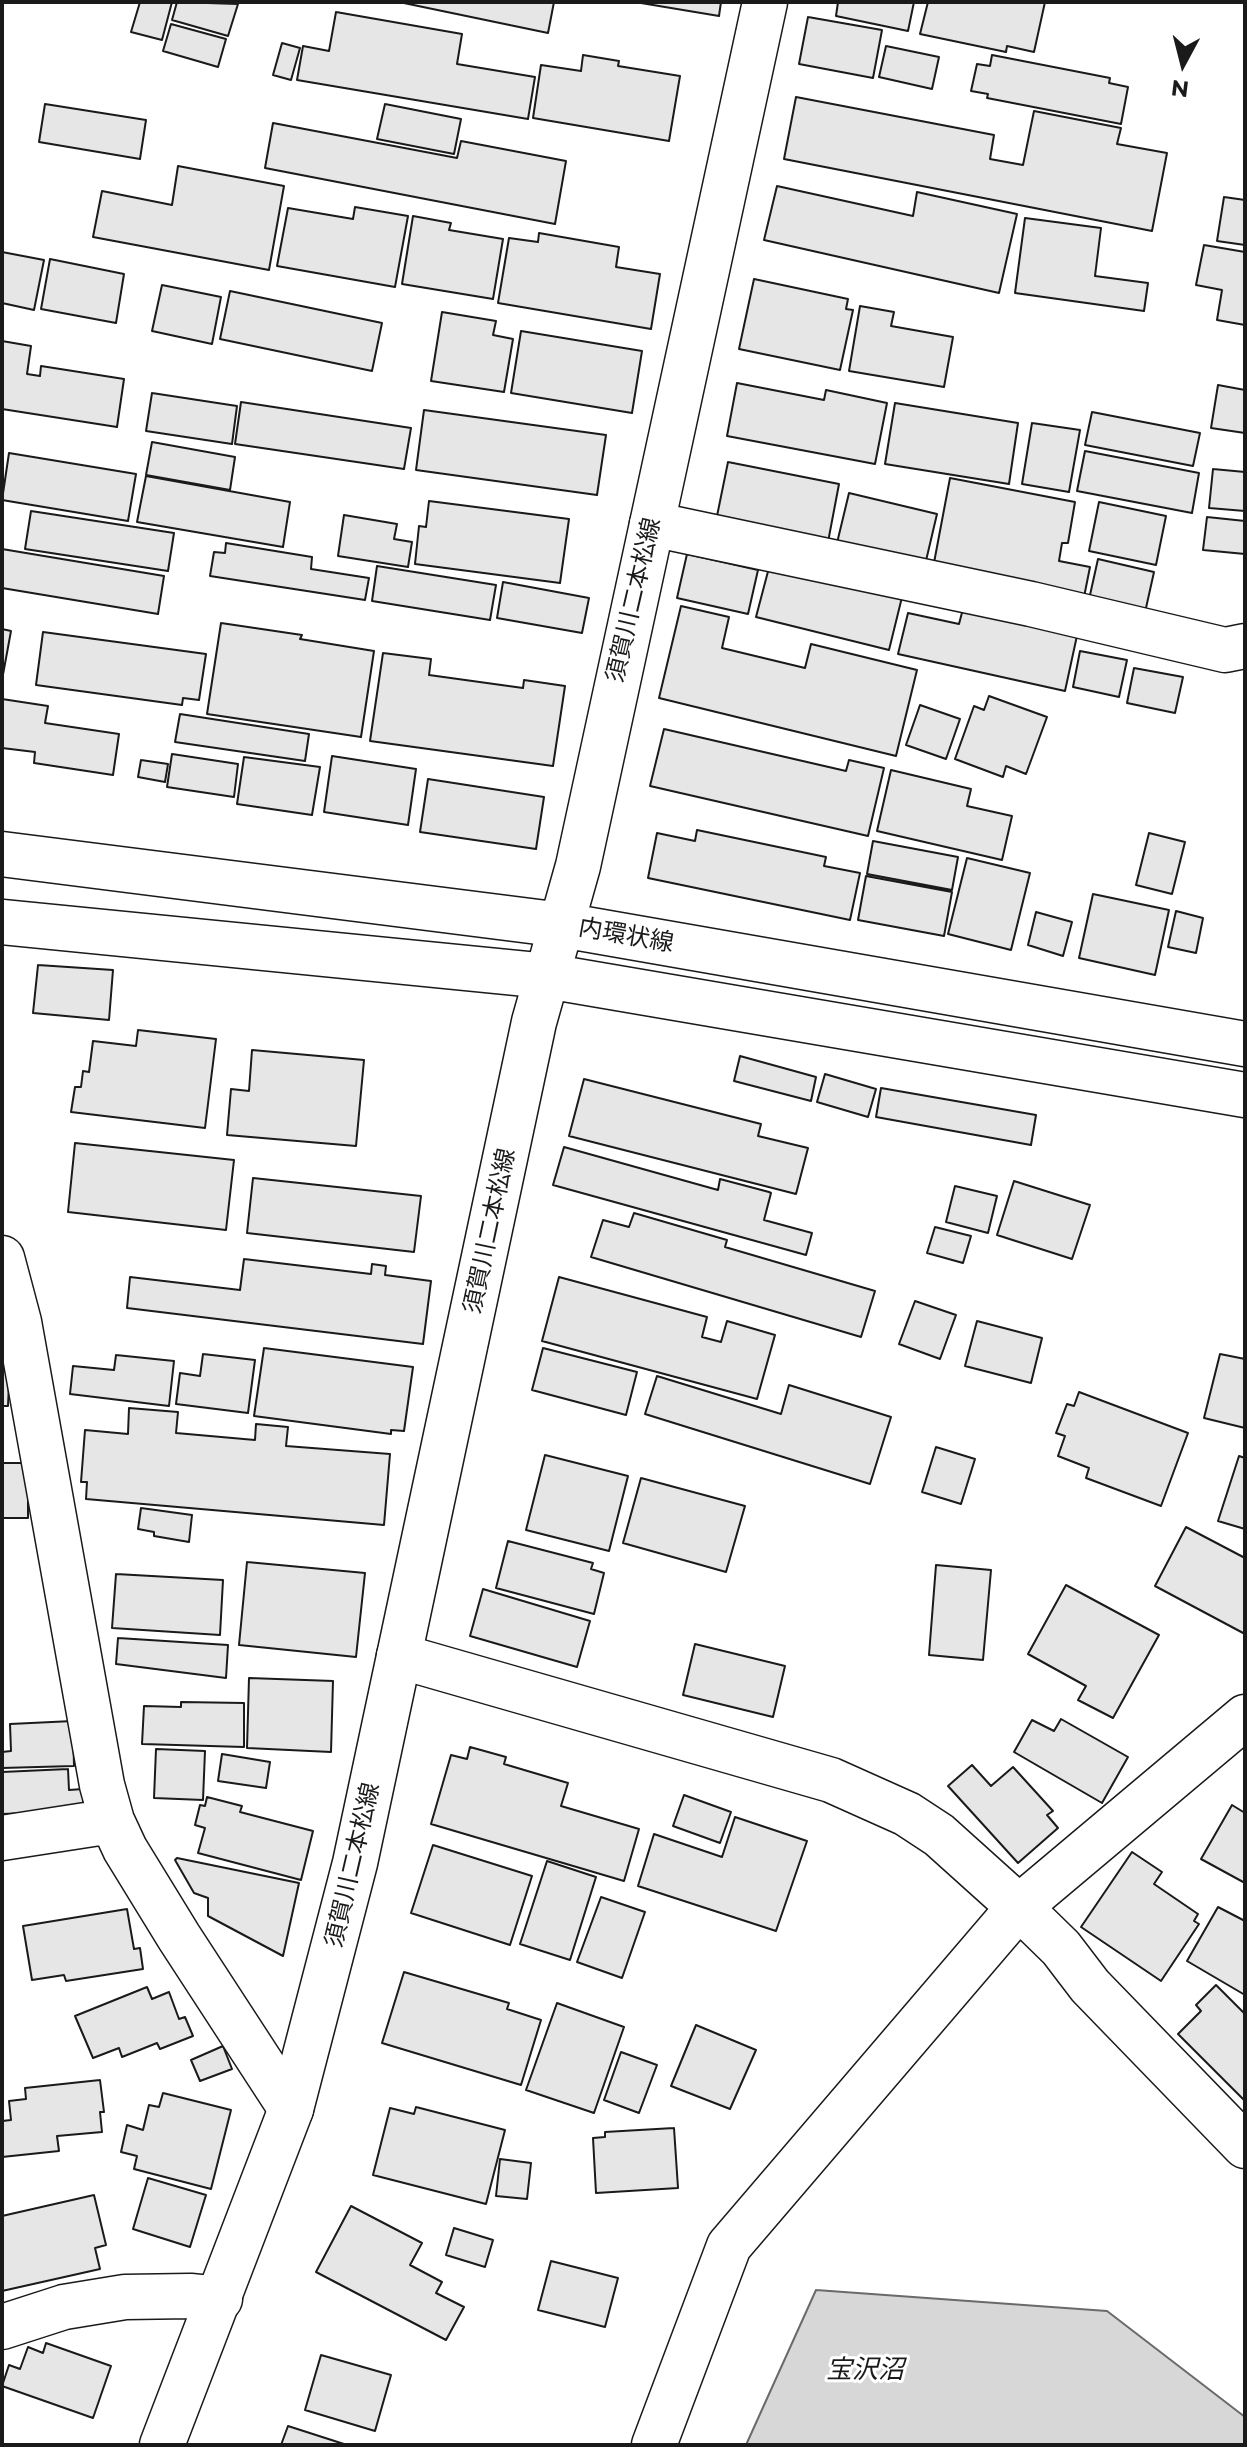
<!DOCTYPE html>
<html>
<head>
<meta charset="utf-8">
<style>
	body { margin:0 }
	#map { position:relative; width:1247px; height:2447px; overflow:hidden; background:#fff; font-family:Montserrat,sans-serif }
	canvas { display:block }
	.frame { position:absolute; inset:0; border:4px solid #1a1a1a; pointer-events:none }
	.north { position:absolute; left:1143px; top:24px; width:80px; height:80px; -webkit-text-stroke:6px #fff; paint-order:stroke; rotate:187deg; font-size:22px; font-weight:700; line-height:32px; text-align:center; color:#1a1a1a }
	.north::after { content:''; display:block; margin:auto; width:28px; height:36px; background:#1a1a1a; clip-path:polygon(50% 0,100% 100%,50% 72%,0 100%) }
</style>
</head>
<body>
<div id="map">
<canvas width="1247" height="2447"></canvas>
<div class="frame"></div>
<div class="north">N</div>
</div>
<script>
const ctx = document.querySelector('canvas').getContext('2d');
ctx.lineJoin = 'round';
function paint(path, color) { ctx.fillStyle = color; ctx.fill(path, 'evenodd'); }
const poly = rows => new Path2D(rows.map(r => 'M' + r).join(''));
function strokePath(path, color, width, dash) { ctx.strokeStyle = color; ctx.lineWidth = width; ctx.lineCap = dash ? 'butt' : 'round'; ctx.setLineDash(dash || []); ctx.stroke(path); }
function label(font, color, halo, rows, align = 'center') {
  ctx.font = font + ' Montserrat,"Noto Sans JP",sans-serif'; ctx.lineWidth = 6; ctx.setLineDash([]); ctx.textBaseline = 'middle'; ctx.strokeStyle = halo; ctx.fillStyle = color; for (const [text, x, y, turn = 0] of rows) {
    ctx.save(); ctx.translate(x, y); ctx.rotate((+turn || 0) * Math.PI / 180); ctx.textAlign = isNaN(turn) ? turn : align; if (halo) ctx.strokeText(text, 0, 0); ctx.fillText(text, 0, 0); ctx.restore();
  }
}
const water = poly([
	[816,2290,1107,2311,1245,2417,1245,2445,746,2445,816,2290]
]);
paint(water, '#d7d7d7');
strokePath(water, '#6a6a6a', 2);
const building = poly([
	[140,2,172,2,162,40,131,32,140,2],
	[177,2,238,4,228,36,172,20,177,2],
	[399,2,554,2,548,33,399,2],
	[635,2,721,2,719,16,635,2],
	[838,2,914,2,908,31,836,16,838,2],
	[928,2,1045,2,1034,52,1007,46,1006,52,920,34,928,2],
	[336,12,462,34,457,64,535,77,528,119,297,80,303,46,329,51,336,12],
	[808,17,882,30,873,78,799,64,808,17],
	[171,24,226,39,218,67,163,51,171,24],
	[282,43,300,48,291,80,273,75,282,43],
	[886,46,939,57,932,89,879,77,886,46],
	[583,55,619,61,618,66,680,76,669,141,533,118,541,65,581,71,583,55],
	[992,55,1110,78,1109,83,1128,87,1121,124,987,98,988,94,971,91,977,64,990,66,992,55],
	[796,97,994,135,990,159,1023,165,1034,111,1121,128,1117,144,1167,153,1152,231,784,159,796,97],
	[45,104,146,120,140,159,39,142,45,104],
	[385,104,461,119,454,154,377,139,385,104],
	[273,123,457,158,461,141,566,161,555,224,265,168,273,123],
	[178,166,284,186,269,270,93,237,102,191,172,205,178,166],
	[777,186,913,216,917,192,1017,214,999,293,764,240,777,186],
	[1224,197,1245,200,1245,245,1217,241,1224,197],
	[355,207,408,216,395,287,277,266,288,208,353,219,355,207],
	[413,216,451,223,449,230,503,239,493,299,402,284,413,216],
	[1025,218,1101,228,1095,276,1148,283,1144,311,1015,293,1025,218],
	[539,233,619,247,616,267,660,274,651,329,498,303,509,238,538,242,539,233],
	[1204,245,1245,252,1245,325,1217,320,1222,290,1196,285,1204,245],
	[2,252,44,260,34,310,2,303,2,252],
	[50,259,124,274,116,323,41,309,50,259],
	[754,279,848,299,846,309,853,310,840,370,739,349,754,279],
	[162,285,221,297,212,344,152,331,162,285],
	[230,291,382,323,372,371,220,339,230,291],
	[860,306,894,312,891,326,953,337,944,387,849,371,860,306],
	[442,312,496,321,493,335,513,339,504,392,431,381,442,312],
	[521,331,642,351,632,413,511,393,521,331],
	[2,341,31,346,27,374,40,376,41,366,124,379,117,427,2,409,2,341],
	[737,383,824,400,826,390,887,403,875,464,727,436,737,383],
	[1218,385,1245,390,1245,433,1211,428,1218,385],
	[152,393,237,406,232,444,146,431,152,393],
	[241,402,411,428,404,469,235,444,241,402],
	[895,403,1018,423,1009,484,885,464,895,403],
	[424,410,606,435,597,495,416,470,424,410],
	[1092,412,1200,433,1193,466,1085,445,1092,412],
	[1032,423,1080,430,1069,492,1022,484,1032,423],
	[152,442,235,457,230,490,146,475,152,442],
	[1085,451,1199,473,1192,513,1077,491,1085,451],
	[9,453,136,474,128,521,2,500,9,453],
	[728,462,839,484,828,542,716,521,728,462],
	[1213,469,1245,472,1245,511,1209,508,1213,469],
	[146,476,290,502,283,547,137,522,146,476],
	[950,478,1075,502,1068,543,1062,543,1059,561,1090,567,1084,597,933,568,950,478],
	[849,493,937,514,925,565,837,543,849,493],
	[429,501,569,519,560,583,415,564,419,526,426,527,429,501],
	[1099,502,1166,516,1156,565,1089,551,1099,502],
	[31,511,174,533,168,571,25,549,31,511],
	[344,515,397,524,394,539,412,542,408,567,338,556,344,515],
	[1207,517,1245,521,1245,554,1203,550,1207,517],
	[226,543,312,557,311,569,369,578,365,600,210,576,214,552,225,553,226,543],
	[2,549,164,576,158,614,2,588,2,549],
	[687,554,758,570,748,614,677,598,687,554],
	[1098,559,1154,572,1144,617,1088,604,1098,559],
	[771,560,903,593,889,650,756,617,771,560],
	[377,566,496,585,490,620,372,601,377,566],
	[503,582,589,598,582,633,497,618,503,582],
	[964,605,1078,631,1065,691,898,654,908,613,959,624,964,605],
	[681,606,729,617,722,648,805,668,811,644,917,670,896,756,659,698,681,606],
	[221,623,302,635,300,639,374,651,361,737,207,714,221,623],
	[2,629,11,631,2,680,2,629],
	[43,632,206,654,199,700,183,698,182,705,36,685,43,632],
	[1080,651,1127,660,1119,697,1073,687,1080,651],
	[383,653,431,659,429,675,523,688,524,680,565,686,553,766,370,741,383,653],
	[1134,668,1183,677,1175,713,1127,703,1134,668],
	[989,696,1047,717,1026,774,1006,766,1003,777,955,759,974,706,984,710,989,696],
	[2,699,48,706,45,723,119,734,113,775,34,763,35,752,2,748,2,699],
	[920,705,960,719,946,759,906,745,920,705],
	[180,714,309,734,305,761,175,742,180,714],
	[664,729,846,771,849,760,884,768,868,836,650,786,664,729],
	[172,754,238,764,234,797,167,787,172,754],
	[332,756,416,769,408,825,324,812,332,756],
	[244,757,320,767,312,815,237,804,244,757],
	[141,760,168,764,165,782,138,777,141,760],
	[891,770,971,789,967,806,1012,816,1002,860,877,831,891,770],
	[428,779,544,797,536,849,420,832,428,779],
	[697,830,826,857,824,866,860,873,850,920,648,878,657,833,695,841,697,830],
	[1149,833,1185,842,1172,894,1136,885,1149,833],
	[873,841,958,857,952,890,867,874,873,841],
	[967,858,1030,873,1011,950,948,934,967,858],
	[866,876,952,892,944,936,858,920,866,876],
	[1093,894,1169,910,1155,975,1079,958,1093,894],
	[1176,911,1203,918,1196,953,1168,947,1176,911],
	[1036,912,1072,922,1063,956,1028,945,1036,912],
	[38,965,113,970,109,1020,33,1013,38,965],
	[138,1030,216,1039,205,1128,71,1112,75,1087,81,1087,83,1071,89,1072,93,1041,136,1046,138,1030],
	[252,1050,364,1060,356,1146,227,1135,231,1089,249,1091,252,1050],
	[740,1056,816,1077,811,1101,734,1081,740,1056],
	[825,1074,876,1089,868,1117,817,1102,825,1074],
	[584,1079,761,1124,758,1136,808,1148,796,1194,569,1136,584,1079],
	[881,1088,1036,1115,1031,1145,876,1117,881,1088],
	[75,1143,234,1160,226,1230,68,1212,75,1143],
	[564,1147,718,1190,720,1179,769,1192,771,1193,764,1220,812,1233,806,1255,553,1185,564,1147],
	[253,1178,421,1196,414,1252,247,1233,253,1178],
	[1014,1181,1090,1205,1072,1259,997,1235,1014,1181],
	[955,1186,997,1196,988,1233,946,1222,955,1186],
	[634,1213,727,1240,725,1247,875,1291,861,1337,591,1257,603,1220,629,1227,634,1213],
	[935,1227,971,1236,963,1263,927,1253,935,1227],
	[244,1259,371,1274,372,1264,386,1266,385,1275,431,1281,423,1344,127,1308,130,1277,240,1290,244,1259],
	[559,1277,707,1317,702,1337,721,1342,727,1321,775,1335,757,1399,542,1341,559,1277],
	[915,1301,956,1315,940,1359,899,1344,915,1301],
	[977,1321,1042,1338,1031,1383,965,1366,977,1321],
	[264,1348,413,1367,404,1431,391,1430,391,1434,254,1416,264,1348],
	[543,1348,637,1372,626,1415,532,1390,543,1348],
	[203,1354,255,1360,248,1413,176,1404,180,1373,200,1376,203,1354],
	[1220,1354,1245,1359,1245,1428,1204,1418,1220,1354],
	[116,1355,174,1361,169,1406,70,1394,73,1366,114,1370,116,1355],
	[2,1360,10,1360,8,1406,2,1406,2,1360],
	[657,1376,781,1414,789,1385,891,1417,870,1484,645,1414,657,1376],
	[1079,1392,1188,1433,1161,1506,1086,1478,1089,1468,1058,1456,1065,1436,1056,1433,1067,1404,1074,1406,1079,1392],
	[129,1408,178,1412,176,1433,255,1440,256,1424,288,1427,286,1446,390,1454,384,1525,86,1499,87,1482,81,1482,85,1430,128,1434,129,1408],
	[936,1447,975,1459,961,1504,922,1492,936,1447],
	[545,1455,628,1476,609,1551,526,1530,545,1455],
	[1239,1456,1245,1458,1245,1529,1218,1521,1239,1456],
	[2,1463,28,1463,28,1518,2,1518,2,1463],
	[641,1478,745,1506,726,1572,623,1543,641,1478],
	[141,1508,192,1515,189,1542,154,1536,154,1532,138,1529,141,1508],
	[1186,1527,1245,1558,1245,1634,1155,1586,1186,1527],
	[508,1541,593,1563,591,1569,604,1573,594,1614,496,1588,508,1541],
	[247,1562,365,1573,356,1657,239,1645,247,1562],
	[936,1565,991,1570,983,1660,929,1655,936,1565],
	[116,1574,223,1580,220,1635,112,1628,116,1574],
	[1066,1585,1159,1635,1113,1718,1078,1700,1086,1686,1028,1654,1066,1585],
	[483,1589,590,1621,577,1667,470,1636,483,1589],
	[118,1638,228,1645,226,1678,116,1664,118,1638],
	[695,1644,785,1666,773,1717,683,1695,695,1644],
	[249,1678,333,1681,331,1752,247,1748,249,1678],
	[181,1702,244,1703,244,1747,142,1744,144,1706,181,1707,181,1702],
	[1061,1719,1128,1757,1102,1803,1014,1752,1032,1720,1054,1731,1061,1719],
	[73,1721,74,1766,2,1768,2,1752,11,1751,10,1724,73,1721],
	[470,1747,506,1757,504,1764,568,1783,561,1806,639,1829,624,1881,431,1824,451,1755,467,1759,470,1747],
	[156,1749,205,1751,203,1800,154,1798,156,1749],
	[222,1754,270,1762,266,1788,218,1781,222,1754],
	[972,1765,991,1786,1013,1767,1053,1811,1047,1815,1058,1828,1018,1863,948,1786,972,1765],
	[68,1769,69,1790,83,1789,83,1811,2,1814,2,1772,68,1769],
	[684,1795,731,1812,720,1843,673,1826,684,1795],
	[207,1797,242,1806,240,1812,313,1831,301,1880,198,1853,205,1828,195,1825,200,1805,205,1806,207,1797],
	[1232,1805,1245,1813,1245,1883,1201,1859,1232,1805],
	[735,1817,807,1841,776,1931,638,1886,654,1834,722,1857,735,1817],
	[433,1845,532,1876,510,1945,411,1913,433,1845],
	[1132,1852,1162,1872,1154,1884,1198,1914,1194,1921,1199,1924,1161,1981,1081,1927,1132,1852],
	[177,1858,299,1883,283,1956,208,1916,208,1898,194,1893,175,1860,177,1858],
	[547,1861,596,1877,570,1960,520,1944,547,1861],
	[601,1897,645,1912,622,1978,577,1962,601,1897],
	[1218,1907,1245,1921,1245,1995,1187,1961,1218,1907],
	[127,1909,134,1949,140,1948,143,1969,66,1981,64,1975,32,1980,23,1926,127,1909],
	[404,1972,509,2003,507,2009,541,2020,521,2085,382,2043,404,1972],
	[1216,1985,1245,2014,1245,2101,1178,2034,1201,2011,1196,2005,1216,1985],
	[147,1987,152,1999,169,1992,179,2019,185,2017,193,2036,160,2049,157,2043,122,2057,119,2048,93,2058,75,2016,147,1987],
	[557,2003,624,2027,594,2113,526,2090,557,2003],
	[696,2025,756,2050,730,2109,671,2086,696,2025],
	[223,2046,232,2069,200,2081,191,2060,223,2046],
	[621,2052,657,2065,639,2113,604,2100,621,2052],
	[100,2080,104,2112,100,2112,102,2132,57,2136,59,2151,2,2157,2,2121,11,2120,9,2101,26,2099,25,2088,100,2080],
	[163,2093,231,2110,211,2189,134,2169,137,2156,121,2152,127,2125,143,2130,149,2105,159,2107,163,2093],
	[416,2107,505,2130,486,2204,373,2175,390,2108,414,2114,416,2107],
	[674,2128,678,2188,596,2193,593,2138,605,2137,605,2132,674,2128],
	[500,2159,531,2163,527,2199,496,2196,500,2159],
	[148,2178,206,2195,190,2247,133,2229,148,2178],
	[94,2195,106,2245,95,2248,100,2269,2,2291,2,2216,94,2195],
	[351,2206,422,2243,410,2265,442,2282,436,2293,464,2307,446,2340,316,2272,351,2206],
	[454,2228,493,2240,485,2267,446,2255,454,2228],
	[551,2261,618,2278,605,2327,538,2310,551,2261],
	[46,2343,111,2366,93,2418,2,2386,9,2365,20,2369,28,2347,43,2353,46,2343],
	[321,2355,391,2375,375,2431,305,2410,321,2355],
	[288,2426,347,2445,281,2445,288,2426]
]);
paint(building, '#e6e6e6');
strokePath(building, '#1a1a1a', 2);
const street = poly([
	[652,524,1031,604,1225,650,1245,646],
	[2,1258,19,1322,102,1785,112,1821,125,1849,179,1937,291,2109],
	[399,1656,831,1780,907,1814,939,1835,1019,1907,1061,1948,1090,1986,1245,2146],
	[2,1838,112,1821],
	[2,2327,64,2307,125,2297,190,2296,220,2299],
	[654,2445,729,2246,1019,1907,1245,1717]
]);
const secondary = poly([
	[2,854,562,925,1245,1044],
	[2,922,547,976,1245,1095],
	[162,2445,291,2109,355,1863,534,1022,578,866,765,2]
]);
strokePath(street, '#1a1a1a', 47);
strokePath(secondary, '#1a1a1a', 47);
strokePath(street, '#fff', 44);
strokePath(secondary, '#fff', 44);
label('24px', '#1a1a1a', '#fff', [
	["須賀川二本松線",634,600,-77],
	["内環状線",626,936,10],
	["須賀川二本松線",490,1231,-78],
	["須賀川二本松線",353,1865,-77]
]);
label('italic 26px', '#1a1a1a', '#fff', [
	["宝沢沼",865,2370]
]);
</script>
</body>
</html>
